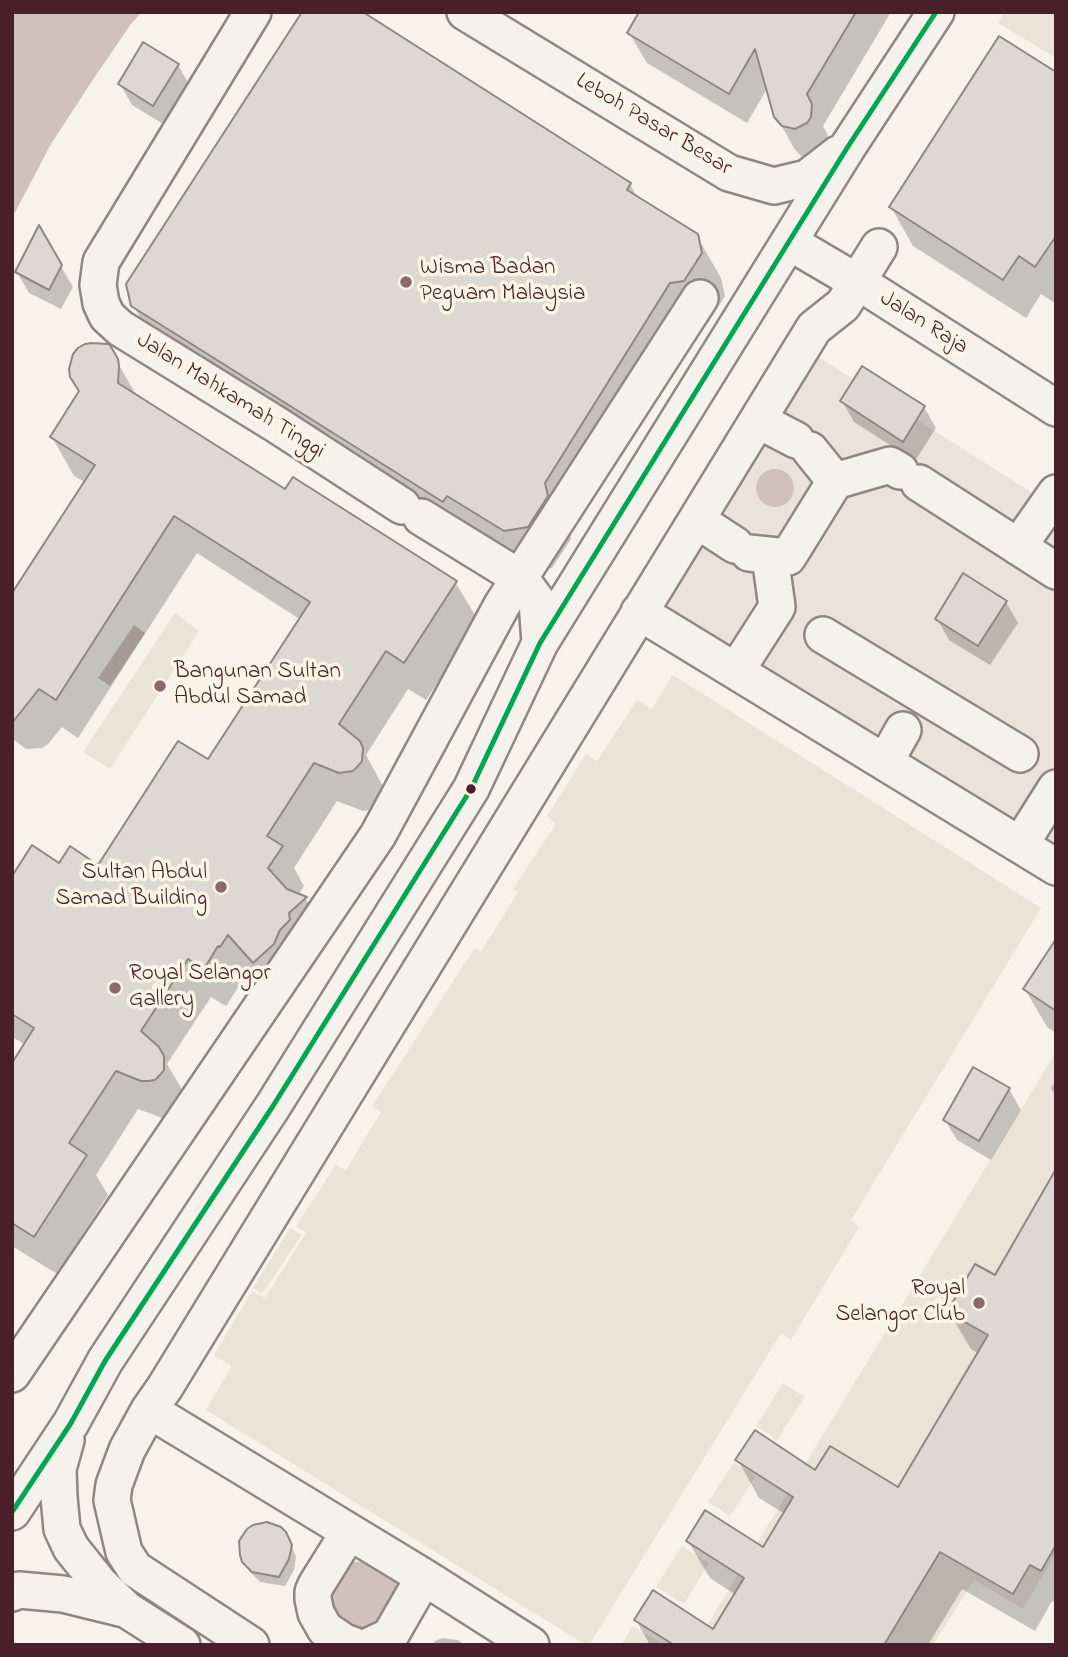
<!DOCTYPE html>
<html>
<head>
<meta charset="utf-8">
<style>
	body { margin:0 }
	#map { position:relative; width:1068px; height:1657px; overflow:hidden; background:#f7f3ea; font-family:"Indie Flower",sans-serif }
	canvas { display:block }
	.frame { position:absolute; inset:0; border:14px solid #4a1f2b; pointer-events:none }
</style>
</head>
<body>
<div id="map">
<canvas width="1068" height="1657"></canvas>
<div class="frame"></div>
</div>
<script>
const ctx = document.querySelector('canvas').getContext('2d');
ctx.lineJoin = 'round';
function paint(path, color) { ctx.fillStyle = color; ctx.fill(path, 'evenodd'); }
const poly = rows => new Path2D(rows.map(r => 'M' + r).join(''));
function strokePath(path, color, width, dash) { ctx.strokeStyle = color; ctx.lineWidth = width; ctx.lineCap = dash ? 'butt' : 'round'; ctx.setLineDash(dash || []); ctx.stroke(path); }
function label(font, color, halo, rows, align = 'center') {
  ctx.font = font + ' "Indie Flower",sans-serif'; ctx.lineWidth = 7; ctx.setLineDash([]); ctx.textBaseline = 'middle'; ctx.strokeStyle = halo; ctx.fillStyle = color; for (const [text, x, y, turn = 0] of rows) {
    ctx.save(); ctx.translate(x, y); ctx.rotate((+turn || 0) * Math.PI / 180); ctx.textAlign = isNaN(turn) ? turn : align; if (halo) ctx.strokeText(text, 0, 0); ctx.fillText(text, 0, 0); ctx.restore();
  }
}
paint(poly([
	[801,346,1056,508,1056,838,1046,852,649,601]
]), '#ebe3d9');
paint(poly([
	[1004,12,1056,12,1056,58,998,23],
	[175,613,199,631,110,769,83,752],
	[673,675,1041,908,851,1220,859,1227,791,1340,781,1333,589,1645,586,1645,206,1410,232,1366,214,1355,252,1291,265,1298,306,1233,296,1226,336,1165,346,1170,381,1112,372,1106,475,948,481,952,518,892,513,889,556,824,547,816,586,754,597,761,637,700,652,709],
	[1056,1052,1056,1553,1023,1609,974,1580,933,1645,695,1645],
	[290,1228,302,1235,262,1294,253,1288],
	[783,1383,805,1397,777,1440,756,1426],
	[734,1462,756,1476,730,1516,708,1502],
	[682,1546,709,1563,684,1604,656,1587],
	[633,1626,661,1643,660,1645,621,1645]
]), '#ebe2d8');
paint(poly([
	[12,12,142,12,131,24,94,78,51,144,12,218],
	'756 488a19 19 0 1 1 38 0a19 19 0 1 1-38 0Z',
	[134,625,145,633,110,686,98,678],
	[365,1561,394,1579,398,1590,389,1621,359,1633,337,1623,327,1588,341,1567,353,1562]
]), '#d0c1ba');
paint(poly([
	[642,12,891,12,823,126,828,136,828,148,807,158,802,157,794,148,776,116,768,87,747,123,647,63,629,33],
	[178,65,190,86,165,125,132,105,120,84],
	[1056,78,1056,304,1041,294,1026,318,913,246,891,207],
	[630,184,638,199,697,236,721,278,725,296,708,323,694,324,568,526,571,539,552,568,529,572,157,348,133,305],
	[39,229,73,287,61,309,29,293,17,272],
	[108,346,138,398,286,492,455,582,478,620,426,700,408,689,366,755,384,788,375,809,363,811,337,801,294,868,304,886,298,895,305,898,328,936,276,1000,251,973,243,985,241,983,226,1006,211,997,167,1064,186,1096,165,1119,138,1109,96,1175,108,1195,57,1274,12,1246,12,1066,26,1045,12,1037,12,880,60,865,99,868,209,762,301,620,197,553,78,738,62,727,48,744,42,748,26,749,14,740,12,738,12,596,86,483,74,476,52,437],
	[842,401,924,407,936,428,915,461,854,422],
	[1006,602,1018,623,990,665,949,640,937,619],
	[1056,970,1056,1033,1047,1027,1025,989],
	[1056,1080,1056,1097,1051,1088],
	[1009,1089,1021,1110,991,1160,957,1140,945,1120],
	[1056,1173,1056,1604,1052,1601,1035,1631,962,1589,928,1645,650,1645,636,1620,714,1631,736,1595,710,1578,688,1541,764,1549,785,1514,759,1498,738,1460,816,1472,899,1489,979,1354,971,1349,949,1312,995,1277],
	[291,1544,296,1557,294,1570,285,1586,260,1582,250,1572,244,1561],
	[442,1638,458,1640,465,1645,432,1645,435,1641]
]), '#0003');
const building = poly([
	[302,12,363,12,631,183,627,190,698,234,702,253,684,281,670,283,545,483,548,496,528,527,504,531,447,496,443,502,131,306,126,284,302,12],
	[639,12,856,12,807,94,812,104,811,117,807,123,795,129,782,126,774,117,755,49,729,94,627,33,639,12],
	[999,36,1056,72,1056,236,1035,267,1019,256,1003,280,889,207,999,36],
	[143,42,179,64,153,106,118,84,143,42],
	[39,225,62,265,49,290,15,272,39,225],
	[92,343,108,344,110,345,118,359,119,366,118,383,285,489,293,477,457,581,404,663,386,651,339,724,360,741,363,748,362,761,358,766,353,771,339,773,314,763,267,836,283,846,268,868,287,889,307,897,289,913,290,920,280,930,274,944,253,963,228,935,220,947,218,946,204,969,188,959,141,1031,159,1047,164,1056,164,1070,160,1075,155,1080,148,1081,141,1081,116,1071,69,1143,87,1155,34,1237,12,1223,12,1063,34,1028,12,1014,12,876,32,845,59,863,70,846,98,865,178,741,208,759,310,602,174,516,56,700,39,689,12,723,12,593,95,465,50,437,79,391,70,377,69,369,73,354,78,348,85,344,92,343],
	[862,366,925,406,903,442,840,401,862,366],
	[963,573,1007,601,978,646,935,619,963,573],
	[1056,939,1056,1011,1023,989,1056,939],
	[973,1067,1010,1088,979,1141,943,1120,973,1067],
	[1056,1169,1056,1545,1041,1571,1030,1565,1013,1594,940,1552,884,1645,674,1645,634,1620,653,1590,713,1629,744,1578,686,1541,705,1510,763,1547,793,1497,735,1460,755,1430,815,1470,830,1446,898,1487,988,1335,947,1312,975,1264,995,1275,1056,1169],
	[267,1522,281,1527,286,1532,292,1545,289,1559,279,1577,252,1572,242,1562,240,1555,239,1541,247,1529,253,1525,267,1522]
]);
paint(building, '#ddd8d2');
strokePath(building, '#908684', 2);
const minor = poly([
	[253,12,101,262,98,285,101,303,107,316,120,328,277,425,402,506],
	[465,12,729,173,774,186,807,178,838,154],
	[789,242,874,292,1056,408],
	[773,428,796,440],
	[835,481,890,465,900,471],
	[919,483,1056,571],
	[421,517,520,578,537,601,540,643],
	[712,530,735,545],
	[1018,547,1056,493],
	[749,553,788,557,835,481,810,450],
	[639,612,1056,867],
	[823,635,1020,754],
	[736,671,777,607,770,556],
	[885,762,903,730],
	[1020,845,1056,788],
	[12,1374,378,835,502,605,700,298],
	[149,1410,424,1577,531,1645],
	[66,1440,58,1469,59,1497,62,1529,71,1548,99,1583,127,1610,182,1645],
	[12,1512,71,1423,105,1361,273,1106,471,789,540,643,847,148,936,12],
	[349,1532,316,1585,313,1592,313,1599,316,1613,325,1629,344,1642,353,1645],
	[12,1593,19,1590,63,1594,124,1609],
	[251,1645,135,1569,124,1552,112,1500,114,1485,127,1450,149,1410,165,1387,814,328,843,305,879,247],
	[371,1645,390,1636,424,1577]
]);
strokePath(minor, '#908684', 40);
strokePath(minor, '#f5f2ec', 35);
strokePath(poly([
	[12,1512,71,1423,105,1361,273,1106,471,789,540,643,847,148,936,12]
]), '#00a651', 5);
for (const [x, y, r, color] of [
	[406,282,7,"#87696e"],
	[160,686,7,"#87696e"],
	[471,789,6,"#4a1f2b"],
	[221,887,7,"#87696e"],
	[115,988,7,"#87696e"],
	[979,1303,7,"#87696e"]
]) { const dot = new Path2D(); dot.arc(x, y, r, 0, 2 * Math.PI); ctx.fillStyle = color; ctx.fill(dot); strokePath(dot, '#fcf5e5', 2.5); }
label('23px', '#4a1f2b', '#fcf5e5', [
	["Leboh Pasar Besar",653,126,31],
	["Jalan Raja",923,324,32],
	["Jalan Mahkamah Tinggi",230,397,32]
]);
label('23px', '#4a1f2b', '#fcf5e5', [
	["Wisma Badan",420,269],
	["Peguam Malaysia",420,295],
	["Bangunan Sultan",174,673],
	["Abdul Samad",174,699],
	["Sultan Abdul",207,874,"right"],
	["Samad Building",207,900,"right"],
	["Royal Selangor",129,975],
	["Gallery",129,1001],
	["Royal",965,1290,"right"],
	["Selangor Club",965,1316,"right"]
], 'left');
</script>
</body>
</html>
